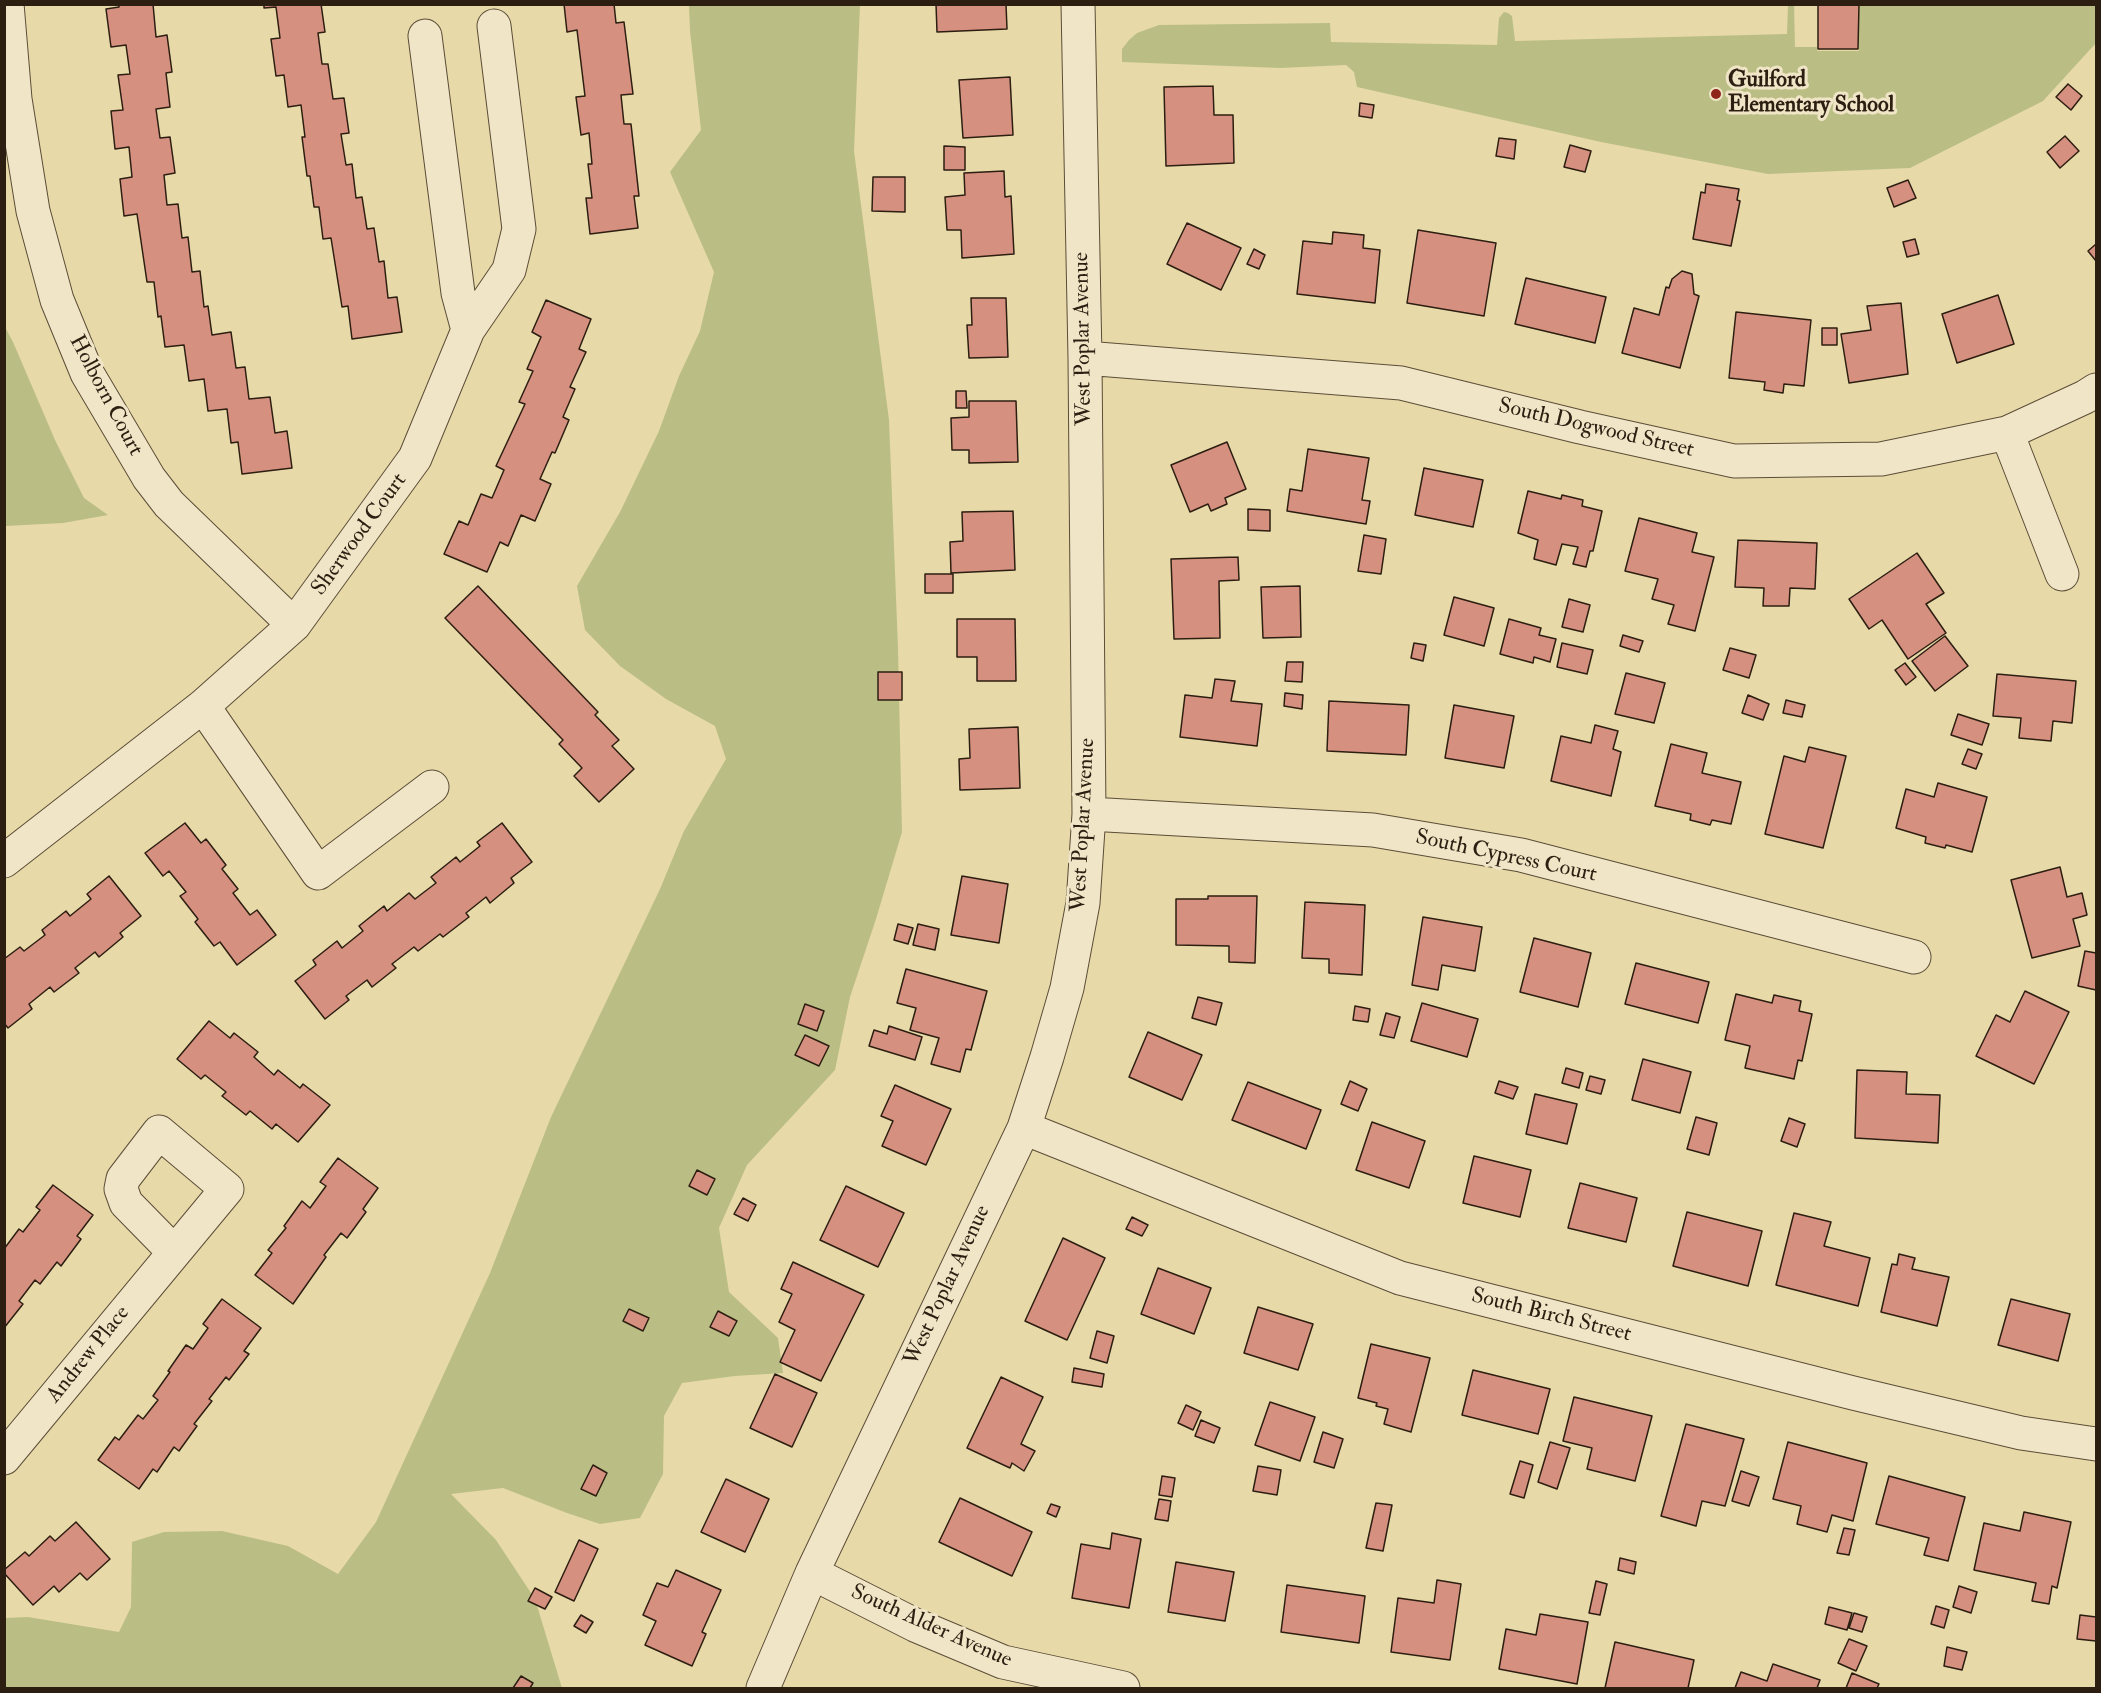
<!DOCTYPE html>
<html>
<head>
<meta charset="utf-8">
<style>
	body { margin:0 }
	#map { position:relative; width:2101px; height:1693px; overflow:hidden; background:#e8d9a9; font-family:"IM FELL Double Pica",serif }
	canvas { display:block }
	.frame { position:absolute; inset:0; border:6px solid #2c1e11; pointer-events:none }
</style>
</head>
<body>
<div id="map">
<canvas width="2101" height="1693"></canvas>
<div class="frame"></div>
</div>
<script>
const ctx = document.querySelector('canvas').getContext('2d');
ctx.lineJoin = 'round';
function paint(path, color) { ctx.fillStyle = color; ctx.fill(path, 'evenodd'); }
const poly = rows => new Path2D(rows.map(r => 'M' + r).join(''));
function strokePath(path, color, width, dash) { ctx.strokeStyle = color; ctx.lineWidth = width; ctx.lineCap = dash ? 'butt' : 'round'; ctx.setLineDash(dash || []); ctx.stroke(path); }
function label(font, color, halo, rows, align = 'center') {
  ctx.font = font + ' "IM FELL Double Pica",serif'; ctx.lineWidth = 6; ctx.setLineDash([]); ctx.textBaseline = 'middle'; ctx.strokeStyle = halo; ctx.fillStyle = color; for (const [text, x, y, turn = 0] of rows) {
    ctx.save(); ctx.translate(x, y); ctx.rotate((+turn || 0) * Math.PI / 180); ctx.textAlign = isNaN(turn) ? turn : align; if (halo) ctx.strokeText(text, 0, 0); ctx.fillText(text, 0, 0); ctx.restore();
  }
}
paint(poly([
	[1794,4,1795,47,1817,47,1817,51,1859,51,1859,4,2096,5,2096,43,2043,101,1910,168,1768,174,1601,142,1357,87,1354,72,1346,65,1281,68,1122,62,1122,49,1129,40,1137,33,1159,25,1330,23,1331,42,1497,45,1499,18,1504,12,1508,13,1512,16,1515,41,1787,34,1788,5],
	[689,5,860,5,854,151,889,420,898,648,902,832,876,919,850,997,835,1070,747,1165,719,1228,729,1292,778,1338,783,1373,735,1376,682,1383,664,1416,663,1474,640,1518,600,1524,567,1513,503,1488,451,1494,496,1540,535,1599,562,1688,5,1688,5,1618,28,1617,119,1632,131,1607,132,1542,164,1532,222,1531,288,1546,338,1574,376,1522,490,1273,551,1117,660,889,684,831,726,759,715,726,666,699,620,666,585,630,577,586,620,512,659,431,679,376,700,331,714,272,670,172,701,130,690,31],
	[5,327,13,342,55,440,84,498,108,515,63,523,5,526]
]), '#babe85');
const building = poly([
	[119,4,153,4,156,37,167,35,172,72,166,73,170,107,156,109,160,138,170,137,175,173,164,175,167,205,178,204,182,238,188,237,192,272,200,271,204,307,208,306,212,335,231,332,236,368,245,367,249,399,270,397,275,433,287,431,292,468,242,474,238,442,231,443,227,409,208,411,204,379,189,381,184,345,165,347,161,316,158,317,154,282,147,282,137,214,124,216,120,179,132,177,129,147,115,149,111,111,123,110,118,75,130,74,126,45,111,47,106,9,119,7,119,4],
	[264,4,321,4,325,32,318,33,322,64,328,64,333,99,344,98,349,133,341,134,346,165,352,164,356,198,362,197,367,229,374,228,379,262,384,261,388,298,397,297,402,332,352,339,348,306,342,307,331,238,323,239,319,207,314,207,310,176,307,176,302,137,305,137,301,105,288,107,284,75,276,76,271,39,280,38,276,7,264,8,264,4],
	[564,4,614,4,616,23,624,22,633,94,621,95,624,124,631,124,639,196,634,196,638,228,590,234,586,198,592,198,588,164,592,164,589,133,581,135,576,97,585,96,577,30,567,32,564,4],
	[936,4,1006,4,1007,29,937,32,936,4],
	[1818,4,1859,4,1858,49,1818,49,1818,4],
	[1010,77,1013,135,963,138,959,80,1010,77],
	[2068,84,2082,96,2071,110,2056,97,2068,84],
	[1213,86,1214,115,1233,115,1234,163,1166,166,1164,87,1213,86],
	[1360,103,1374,105,1372,118,1359,116,1360,103],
	[2065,136,2079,151,2060,168,2047,152,2065,136],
	[1499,138,1516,140,1514,159,1496,156,1499,138],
	[1570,145,1591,151,1585,172,1564,167,1570,145],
	[944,146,965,147,965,170,944,170,944,146],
	[1004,171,1005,197,1011,196,1014,254,962,258,961,230,947,230,945,197,965,195,964,173,1004,171],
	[873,177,905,177,905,212,872,211,873,177],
	[1908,180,1916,198,1894,207,1887,188,1908,180],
	[1706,184,1739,189,1737,200,1740,201,1731,246,1693,239,1701,192,1705,193,1706,184],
	[1187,223,1241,248,1221,290,1167,264,1187,223],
	[1418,230,1496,243,1484,316,1407,303,1418,230],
	[1333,232,1364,235,1363,248,1380,250,1375,303,1297,294,1303,241,1332,244,1333,232],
	[1915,239,1919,254,1907,257,1903,242,1915,239],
	[2096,244,2096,261,2088,251,2096,244],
	[1254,249,1265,255,1259,269,1247,264,1254,249],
	[1682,271,1692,274,1694,294,1699,296,1680,368,1622,353,1634,308,1659,315,1666,287,1669,288,1672,279,1682,271],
	[1526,278,1606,297,1595,343,1515,324,1526,278],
	[1998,295,2014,344,1957,363,1942,314,1998,295],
	[971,298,1006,298,1008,357,969,358,967,325,972,325,971,298],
	[546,300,591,319,579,349,586,352,570,387,575,389,563,417,569,420,555,453,552,452,540,479,551,484,535,521,521,515,508,546,500,542,487,572,444,554,459,521,468,525,481,494,492,498,504,470,496,466,525,404,519,402,533,371,527,369,541,337,532,332,546,300],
	[1901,303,1908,374,1849,383,1841,334,1871,330,1867,306,1901,303],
	[1736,312,1811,320,1804,386,1784,384,1783,393,1764,390,1765,382,1729,378,1736,312],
	[1822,328,1837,328,1837,345,1822,345,1822,328],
	[956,391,966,391,967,408,956,408,956,391],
	[969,401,1016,401,1018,462,969,463,969,450,952,450,951,418,969,417,969,401],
	[1227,442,1246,489,1225,498,1227,504,1211,511,1208,504,1190,512,1171,465,1227,442],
	[1308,449,1369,458,1362,500,1370,501,1366,524,1287,511,1290,489,1302,491,1308,449],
	[1424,468,1483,480,1473,527,1415,515,1424,468],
	[1528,491,1561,499,1562,495,1583,500,1582,506,1602,511,1593,551,1590,551,1586,567,1573,564,1578,547,1562,544,1556,565,1534,559,1538,540,1518,533,1528,491],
	[1248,509,1270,510,1270,531,1248,530,1248,509],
	[1013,511,1015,570,951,573,950,542,963,541,962,512,1013,511],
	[1639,518,1697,533,1692,552,1714,557,1695,631,1668,624,1674,605,1652,599,1658,579,1625,571,1639,518],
	[1364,535,1386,539,1381,574,1358,571,1364,535],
	[1738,540,1817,543,1815,589,1790,588,1789,606,1763,606,1764,588,1735,587,1738,540],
	[1917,553,1944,593,1926,604,1946,633,1908,659,1882,620,1869,629,1849,599,1917,553],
	[1238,557,1239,580,1219,581,1220,638,1174,639,1171,559,1238,557],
	[925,574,953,574,953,593,925,593,925,574],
	[478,586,598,712,595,715,619,740,612,746,634,769,599,802,574,776,582,768,559,744,563,740,445,618,478,586],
	[1300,586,1301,637,1263,638,1261,587,1300,586],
	[1454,597,1494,608,1484,646,1444,635,1454,597],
	[1569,599,1590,605,1583,632,1562,627,1569,599],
	[957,619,1015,619,1016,681,977,681,977,657,957,657,957,619],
	[1509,619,1541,628,1539,635,1556,639,1550,662,1534,657,1533,663,1500,654,1509,619],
	[1623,635,1643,641,1639,652,1620,646,1623,635],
	[1945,636,1968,666,1935,691,1912,661,1945,636],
	[1414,643,1426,645,1423,661,1411,658,1414,643],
	[1562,643,1593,650,1587,674,1557,667,1562,643],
	[1730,648,1756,655,1749,678,1723,670,1730,648],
	[1287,662,1303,662,1302,682,1285,681,1287,662],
	[1905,663,1916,677,1906,685,1895,670,1905,663],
	[878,672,902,672,902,700,878,700,878,672],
	[1626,673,1665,683,1654,723,1615,714,1626,673],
	[1997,674,2076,681,2072,723,2053,721,2051,741,2019,738,2021,718,1993,716,1997,674],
	[1215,679,1235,681,1231,701,1262,704,1257,746,1180,737,1185,695,1212,698,1215,679],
	[1285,693,1303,695,1302,709,1284,706,1285,693],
	[1748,695,1769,704,1763,720,1742,713,1748,695],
	[1786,700,1805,705,1802,717,1783,713,1786,700],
	[1329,701,1409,705,1406,755,1327,751,1329,701],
	[1454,705,1514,716,1504,768,1445,758,1454,705],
	[1958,714,1989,724,1982,745,1951,735,1958,714],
	[1595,725,1618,731,1613,749,1621,752,1611,796,1551,781,1561,736,1591,743,1595,725],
	[1018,727,1020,788,960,790,959,759,970,758,969,729,1018,727],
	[1671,744,1707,753,1702,773,1741,782,1731,824,1712,820,1710,825,1690,820,1691,814,1655,806,1671,744],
	[1809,747,1846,756,1823,848,1765,834,1784,756,1805,762,1809,747],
	[1968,749,1982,754,1976,769,1962,764,1968,749],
	[1938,783,1987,797,1972,852,1946,845,1945,848,1925,843,1926,837,1896,828,1906,789,1934,797,1938,783],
	[185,823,201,843,206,839,226,865,222,869,238,889,233,893,250,915,257,910,276,935,237,965,220,942,214,946,195,922,198,919,180,896,186,892,169,871,163,876,145,853,185,823],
	[502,823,532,862,511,878,514,883,490,903,486,897,466,913,469,917,443,937,440,934,418,951,414,947,392,964,396,968,372,987,367,980,346,996,349,1000,325,1019,295,981,316,965,313,960,337,941,342,948,363,931,359,926,384,906,387,911,409,893,415,899,436,883,431,877,456,857,460,862,480,846,477,842,502,823],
	[2060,867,2067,897,2082,893,2087,915,2073,919,2080,946,2032,958,2011,880,2060,867],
	[109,876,141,916,120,933,123,937,99,957,95,952,75,968,79,973,54,992,50,987,29,1004,32,1009,8,1028,4,1023,4,959,20,947,24,951,45,935,42,930,66,911,70,916,91,899,87,894,109,876],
	[962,876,1008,884,999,943,951,935,962,876],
	[1208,896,1257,896,1255,963,1229,962,1229,946,1176,945,1176,899,1208,899,1208,896],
	[1305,902,1365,905,1362,975,1329,973,1329,959,1302,958,1305,902],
	[1423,917,1482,927,1475,971,1442,965,1438,990,1412,985,1423,917],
	[898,924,913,928,908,944,894,940,898,924],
	[918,924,939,929,935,950,913,945,918,924],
	[1534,938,1591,953,1578,1007,1520,992,1534,938],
	[2085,951,2096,953,2096,990,2078,986,2085,951],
	[1636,963,1709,982,1698,1023,1625,1004,1636,963],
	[906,969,987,991,971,1050,966,1049,960,1072,931,1064,939,1038,910,1030,916,1008,897,1003,906,969],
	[2025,991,2069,1012,2034,1084,1976,1056,1996,1015,2010,1022,2025,991],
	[1736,994,1772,1003,1774,995,1801,1001,1799,1011,1812,1014,1802,1061,1798,1060,1794,1079,1745,1068,1750,1046,1725,1040,1736,994],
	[1198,997,1222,1003,1216,1025,1192,1018,1198,997],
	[1422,1003,1478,1019,1467,1057,1411,1041,1422,1003],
	[805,1004,824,1011,817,1031,798,1024,805,1004],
	[1355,1006,1370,1009,1368,1022,1353,1020,1355,1006],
	[1386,1013,1400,1017,1394,1038,1380,1035,1386,1013],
	[209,1021,230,1038,234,1033,258,1052,254,1057,274,1075,278,1070,300,1088,303,1084,330,1105,298,1142,276,1124,272,1129,250,1111,246,1115,222,1096,226,1092,205,1075,201,1079,177,1059,209,1021],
	[889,1026,922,1037,915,1060,869,1046,874,1030,887,1034,889,1026],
	[1148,1032,1202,1055,1182,1100,1129,1077,1148,1032],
	[805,1035,829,1046,819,1066,795,1055,805,1035],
	[1643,1059,1691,1072,1680,1113,1632,1100,1643,1059],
	[1566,1068,1583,1073,1579,1088,1562,1083,1566,1068],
	[1857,1070,1907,1072,1906,1094,1940,1095,1938,1143,1855,1138,1857,1070],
	[1590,1076,1605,1080,1601,1094,1586,1090,1590,1076],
	[1350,1081,1367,1089,1358,1111,1341,1104,1350,1081],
	[1499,1081,1518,1087,1513,1099,1495,1093,1499,1081],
	[1248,1082,1321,1110,1306,1149,1232,1120,1248,1082],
	[895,1085,951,1109,926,1165,882,1146,893,1121,881,1116,895,1085],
	[1535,1094,1577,1104,1567,1144,1526,1134,1535,1094],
	[1696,1117,1717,1123,1709,1155,1687,1149,1696,1117],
	[1789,1118,1805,1124,1797,1147,1781,1141,1789,1118],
	[1372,1122,1425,1141,1409,1188,1356,1170,1372,1122],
	[1474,1156,1531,1170,1520,1217,1463,1203,1474,1156],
	[338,1158,378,1188,363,1209,366,1212,347,1238,341,1233,324,1255,326,1257,293,1304,255,1275,272,1253,268,1250,286,1228,284,1226,302,1201,310,1208,326,1186,320,1182,338,1158],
	[697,1170,715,1179,707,1195,689,1186,697,1170],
	[1580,1183,1637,1198,1626,1242,1568,1228,1580,1183],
	[53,1185,93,1215,77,1236,81,1239,61,1266,57,1262,40,1284,35,1280,19,1301,23,1304,4,1328,4,1249,19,1229,23,1232,40,1210,36,1207,53,1185],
	[846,1186,904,1213,878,1267,820,1240,846,1186],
	[743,1198,756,1205,748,1221,734,1214,743,1198],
	[1687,1212,1762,1231,1748,1286,1673,1266,1687,1212],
	[1794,1213,1831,1222,1824,1246,1870,1258,1858,1306,1776,1285,1794,1213],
	[1132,1217,1148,1225,1142,1236,1126,1229,1132,1217],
	[1063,1238,1105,1258,1067,1340,1025,1321,1063,1238],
	[1899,1254,1915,1258,1912,1269,1949,1277,1937,1326,1881,1312,1892,1264,1897,1265,1899,1254],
	[793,1262,864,1295,821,1381,780,1362,795,1330,779,1322,792,1294,781,1289,793,1262],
	[1158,1268,1211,1288,1194,1334,1141,1314,1158,1268],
	[222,1299,261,1328,244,1351,249,1354,229,1380,226,1377,209,1399,212,1401,194,1424,197,1426,179,1451,174,1447,157,1472,153,1469,139,1489,98,1460,115,1437,119,1440,138,1415,143,1419,158,1400,153,1396,170,1372,168,1371,186,1345,193,1349,208,1328,203,1324,222,1299],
	[2011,1299,2070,1314,2058,1361,1998,1345,2011,1299],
	[1258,1307,1313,1324,1298,1370,1244,1353,1258,1307],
	[629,1309,649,1318,643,1331,623,1321,629,1309],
	[718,1311,737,1321,729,1336,710,1327,718,1311],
	[1097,1331,1114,1336,1107,1363,1090,1358,1097,1331],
	[1371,1344,1430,1358,1411,1432,1384,1424,1388,1409,1376,1406,1377,1403,1358,1398,1371,1344],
	[1074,1368,1104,1374,1102,1387,1072,1382,1074,1368],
	[1473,1370,1550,1389,1538,1434,1462,1415,1473,1370],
	[775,1374,817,1393,792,1447,750,1428,775,1374],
	[1001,1377,1043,1397,1021,1444,1035,1451,1024,1471,1012,1463,1010,1468,967,1448,1001,1377],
	[1574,1397,1652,1416,1635,1481,1587,1469,1592,1448,1563,1441,1574,1397],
	[1270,1402,1315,1417,1300,1461,1255,1445,1270,1402],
	[1186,1405,1201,1412,1193,1430,1178,1423,1186,1405],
	[1201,1420,1220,1428,1214,1443,1195,1436,1201,1420],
	[1686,1424,1744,1439,1725,1506,1702,1501,1696,1526,1661,1516,1686,1424],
	[1323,1432,1343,1439,1334,1468,1314,1462,1323,1432],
	[1550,1442,1570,1448,1557,1489,1538,1482,1550,1442],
	[1788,1442,1867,1463,1853,1521,1832,1515,1827,1532,1797,1524,1801,1506,1773,1499,1788,1442],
	[1520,1461,1533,1465,1524,1498,1510,1494,1520,1461],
	[593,1465,607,1473,596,1496,581,1489,593,1465],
	[1258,1466,1281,1470,1277,1495,1253,1491,1258,1466],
	[1741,1471,1759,1477,1749,1506,1732,1501,1741,1471],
	[1162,1476,1175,1478,1172,1497,1159,1495,1162,1476],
	[1889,1476,1965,1497,1948,1561,1924,1555,1929,1538,1876,1524,1889,1476],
	[726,1479,769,1499,745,1552,701,1532,726,1479],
	[960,1498,1032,1532,1012,1576,939,1542,960,1498],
	[1159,1499,1171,1501,1168,1521,1155,1519,1159,1499],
	[1376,1503,1392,1505,1383,1551,1366,1548,1376,1503],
	[1051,1504,1060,1507,1056,1517,1047,1513,1051,1504],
	[2024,1512,2071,1522,2057,1588,2052,1586,2049,1604,2032,1601,2036,1583,1974,1570,1984,1523,2020,1531,2024,1512],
	[76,1522,110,1559,87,1580,80,1573,59,1592,54,1586,33,1605,4,1573,4,1570,25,1552,29,1556,50,1536,55,1541,76,1522],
	[1844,1528,1855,1530,1849,1555,1837,1553,1844,1528],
	[1112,1533,1141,1539,1129,1608,1072,1598,1081,1544,1110,1549,1112,1533],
	[579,1540,598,1549,574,1601,555,1592,579,1540],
	[1620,1558,1636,1562,1634,1574,1618,1570,1620,1558],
	[1176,1562,1234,1572,1225,1621,1168,1612,1176,1562],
	[676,1570,721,1590,702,1632,706,1634,692,1666,645,1645,656,1621,643,1615,657,1583,668,1587,676,1570],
	[1437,1580,1461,1584,1450,1660,1391,1652,1398,1598,1434,1603,1437,1580],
	[1596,1581,1607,1584,1600,1615,1589,1613,1596,1581],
	[1287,1585,1365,1596,1359,1643,1281,1632,1287,1585],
	[1959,1586,1977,1592,1971,1613,1953,1607,1959,1586],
	[535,1588,552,1597,545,1609,528,1601,535,1588],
	[1936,1606,1949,1610,1944,1628,1931,1624,1936,1606],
	[1829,1607,1852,1613,1847,1630,1825,1624,1829,1607],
	[1854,1613,1867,1617,1862,1632,1849,1628,1854,1613],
	[1540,1614,1588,1622,1577,1684,1499,1669,1506,1629,1536,1635,1540,1614],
	[581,1615,593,1622,586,1633,574,1626,581,1615],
	[2080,1615,2096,1617,2096,1641,2077,1639,2080,1615],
	[1849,1639,1867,1646,1856,1671,1838,1663,1849,1639],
	[1615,1642,1694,1660,1688,1688,1605,1688,1615,1642],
	[1947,1647,1967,1652,1962,1670,1944,1666,1947,1647],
	[1773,1664,1820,1680,1817,1688,1735,1688,1741,1672,1767,1681,1773,1664],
	[1852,1673,1879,1684,1877,1688,1846,1688,1852,1673],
	[521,1676,533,1683,530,1688,513,1688,521,1676]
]);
paint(building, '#d69080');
strokePath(building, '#2c1e11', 1.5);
const street = poly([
	[7,4,15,99,33,211,57,300,87,373,149,478,169,504,294,625],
	[425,36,458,293,468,330],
	[1085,358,1401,383,1580,427,1734,461,1881,459,2007,433,2085,397,2096,390],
	[2007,433,2062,574],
	[203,706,318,873,432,787],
	[1089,814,1373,830,1521,855,1914,957],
	[4,861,203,706,294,625,415,458,468,330,509,270,519,229,494,26],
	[1024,1128,1400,1278,1853,1393,2021,1433,2096,1444],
	[4,1458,227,1189,159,1132,123,1179,121,1189,126,1203,174,1252],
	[812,1573,915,1625,1003,1662,1123,1688],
	[763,1688,812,1573,1024,1128,1047,1057,1067,988,1083,903,1089,814,1085,358,1078,4]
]);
strokePath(street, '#5b4d37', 35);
strokePath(street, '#f0e6c7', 33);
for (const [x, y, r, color] of [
	[1716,94,6,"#8f2418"]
]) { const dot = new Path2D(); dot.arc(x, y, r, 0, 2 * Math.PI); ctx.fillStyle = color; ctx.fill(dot); strokePath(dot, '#f0e6c7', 2); }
label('bold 22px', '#2c1e11', '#f0e6c7', [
	["Guilford",1728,81],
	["Elementary School",1728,106]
], 'left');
label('22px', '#2c1e11', '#f0e6c7', [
	["West Poplar Avenue",1084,339,-91],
	["Holborn Court",105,396,62],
	["South Dogwood Street",1596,429,13],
	["Sherwood Court",360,535,-54],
	["West Poplar Avenue",1084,825,-87],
	["South Cypress Court",1506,857,12],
	["West Poplar Avenue",948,1286,-65],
	["South Birch Street",1551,1316,14],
	["Andrew Place",89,1355,-51],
	["South Alder Avenue",931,1627,24]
]);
</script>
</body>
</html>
